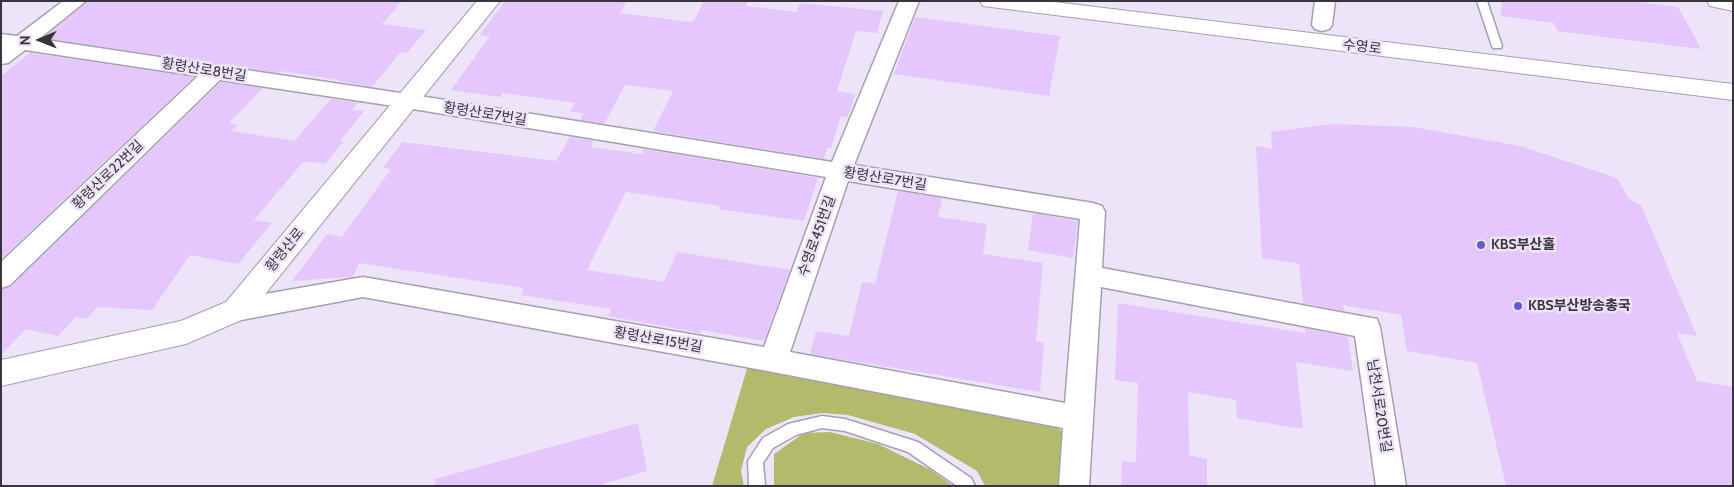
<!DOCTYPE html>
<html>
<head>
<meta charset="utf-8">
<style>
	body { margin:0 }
	#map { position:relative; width:1734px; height:487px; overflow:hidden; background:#ede4f9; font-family:Cabin,sans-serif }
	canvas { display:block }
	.frame { position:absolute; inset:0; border:2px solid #38343c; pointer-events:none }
	.north { position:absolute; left:15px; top:15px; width:50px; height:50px; -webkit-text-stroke:4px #ede4f9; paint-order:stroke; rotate:269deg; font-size:14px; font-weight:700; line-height:20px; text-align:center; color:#38343c }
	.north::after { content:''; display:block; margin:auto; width:18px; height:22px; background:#38343c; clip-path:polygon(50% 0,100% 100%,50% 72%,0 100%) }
</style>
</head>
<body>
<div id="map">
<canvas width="1734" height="487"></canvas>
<div class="frame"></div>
<div class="north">N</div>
</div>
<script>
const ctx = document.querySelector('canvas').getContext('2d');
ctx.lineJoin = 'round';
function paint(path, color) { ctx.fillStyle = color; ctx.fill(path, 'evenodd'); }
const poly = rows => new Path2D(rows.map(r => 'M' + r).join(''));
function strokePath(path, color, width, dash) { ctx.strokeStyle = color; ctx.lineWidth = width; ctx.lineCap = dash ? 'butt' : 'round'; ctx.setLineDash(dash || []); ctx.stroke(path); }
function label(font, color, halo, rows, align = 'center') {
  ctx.font = font + ' Cabin,"Noto Sans KR",sans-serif'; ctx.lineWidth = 5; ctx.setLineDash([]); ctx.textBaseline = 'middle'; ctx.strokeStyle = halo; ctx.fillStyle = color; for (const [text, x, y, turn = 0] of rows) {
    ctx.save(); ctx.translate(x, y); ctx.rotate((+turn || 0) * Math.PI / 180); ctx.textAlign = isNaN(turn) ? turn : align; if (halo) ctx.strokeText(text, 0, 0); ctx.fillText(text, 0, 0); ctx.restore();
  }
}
paint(poly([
	[749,362,1049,417,1067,438,1062,486,985,486,977,471,915,434,848,415,822,413,794,417,766,429,747,447,741,471,744,486,712,486],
	[830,432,878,444,931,470,953,486,774,486,774,454,804,433]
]), '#b4ba6b');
paint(poly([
	[89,1,402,1,382,24,426,30,407,53,401,52,372,87,338,81,339,80,280,71,278,73,44,38],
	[505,1,627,1,620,13,690,22,694,21,704,1,748,1,746,6,797,12,800,3,883,11,877,33,856,31,837,91,855,94,848,117,841,116,831,148,827,148,824,159,653,131,673,91,625,85,604,124,580,120,584,113,570,112,575,103,503,93,500,97,451,90,490,36,480,35],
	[1502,1,1632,1,1678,7,1701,49,1557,31,1554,23,1501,16],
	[915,17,1060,36,1049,96,894,74],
	[30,53,194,77,1,259,1,76],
	[221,82,263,88,229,123,237,125,231,131,294,141,331,99,358,103,352,110,364,111,340,141,344,141,325,164,304,161,254,220,272,223,238,264,190,255,152,310,98,307,86,319,76,317,58,336,26,329,1,355,1,290,11,286],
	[1331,124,1413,127,1520,146,1617,178,1629,199,1641,205,1697,336,1677,333,1697,381,1733,387,1733,486,1506,486,1477,363,1407,351,1401,315,1343,305,1344,311,1303,303,1299,264,1262,258,1256,146,1272,149,1271,132],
	[570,137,594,141,591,147,642,154,644,149,818,178,804,221,718,209,720,206,626,192,587,270,664,282,677,252,790,270,764,341,701,330,700,333,608,316,611,309,521,295,524,288,359,263,353,277,292,281,327,234,342,237,391,169,383,168,402,142,556,161],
	[898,191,942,198,938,217,987,224,983,254,1043,263,1036,341,1044,343,1040,392,810,354,816,331,849,336,862,282,875,284],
	[1033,213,1078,221,1073,258,1028,250],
	[1118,303,1305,333,1305,328,1348,337,1353,371,1296,362,1303,429,1237,418,1236,400,1188,392,1189,455,1207,459,1207,486,1121,486,1122,461,1136,463,1138,383,1115,380],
	[638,423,647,471,596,486,436,486,435,479]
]), '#e5c6fd');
const lane = poly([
	[1477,1,1487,1,1502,46,1501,48,1493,48,1492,46,1477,1],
	[822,416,845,419,918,442,971,478,975,486,957,486,908,452,845,431,822,428,796,435,773,448,763,463,765,486,749,486,748,461,763,438,788,424,822,416]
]);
const street = poly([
	[63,1,86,1,39,39,407,94,832,162,899,1,919,1,854,165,1093,203,1102,206,1105,212,1102,268,1377,319,1380,327,1406,486,1376,486,1355,336,1101,287,1089,486,1059,486,1063,428,773,372,363,297,236,321,227,317,223,310,227,303,236,299,363,277,764,347,826,177,407,108,220,80,10,285,1,288,1,262,198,76,25,50,8,63,1,64,1,34,17,36,63,1],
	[848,181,1080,219,1065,403,790,352,848,181],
	[1315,1,1335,1,1332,25,1329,29,1322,31,1315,29,1312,25,1315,1]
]);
const secondary = poly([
	[477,1,500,1,246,318,186,344,1,386,1,360,181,321,226,302,477,1],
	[980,1,1046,1,1733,84,1733,100,991,7,983,6,980,1],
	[1707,1,1733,1,1733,11,1710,6,1707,1]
]);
strokePath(lane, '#a69eb1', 3);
strokePath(street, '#a69eb1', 3);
strokePath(secondary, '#a69eb1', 2);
paint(lane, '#fff');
paint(street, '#fff');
paint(secondary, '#fff');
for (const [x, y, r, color] of [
	[1481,245,5,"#5e5dd6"],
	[1518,306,5,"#5e5dd6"]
]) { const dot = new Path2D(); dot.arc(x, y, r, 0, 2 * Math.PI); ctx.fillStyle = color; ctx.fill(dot); strokePath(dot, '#ede4f9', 2); }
label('14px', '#38343c', '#ede4f9', [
	["수영로",1362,47,7],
	["황령산로8번길",204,70,9],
	["황령산로7번길",485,114,9],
	["황령산로22번길",108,175,-44],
	["황령산로7번길",885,179,9],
	["수영로451번길",817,236,-70],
	["황령산로",285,250,-51],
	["황령산로15번길",658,340,10],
	["남천서로20번길",1379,406,81]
]);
label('bold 14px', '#38343c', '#ede4f9', [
	["KBS부산홀",1491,245],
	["KBS부산방송총국",1528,306]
], 'left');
</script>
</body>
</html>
